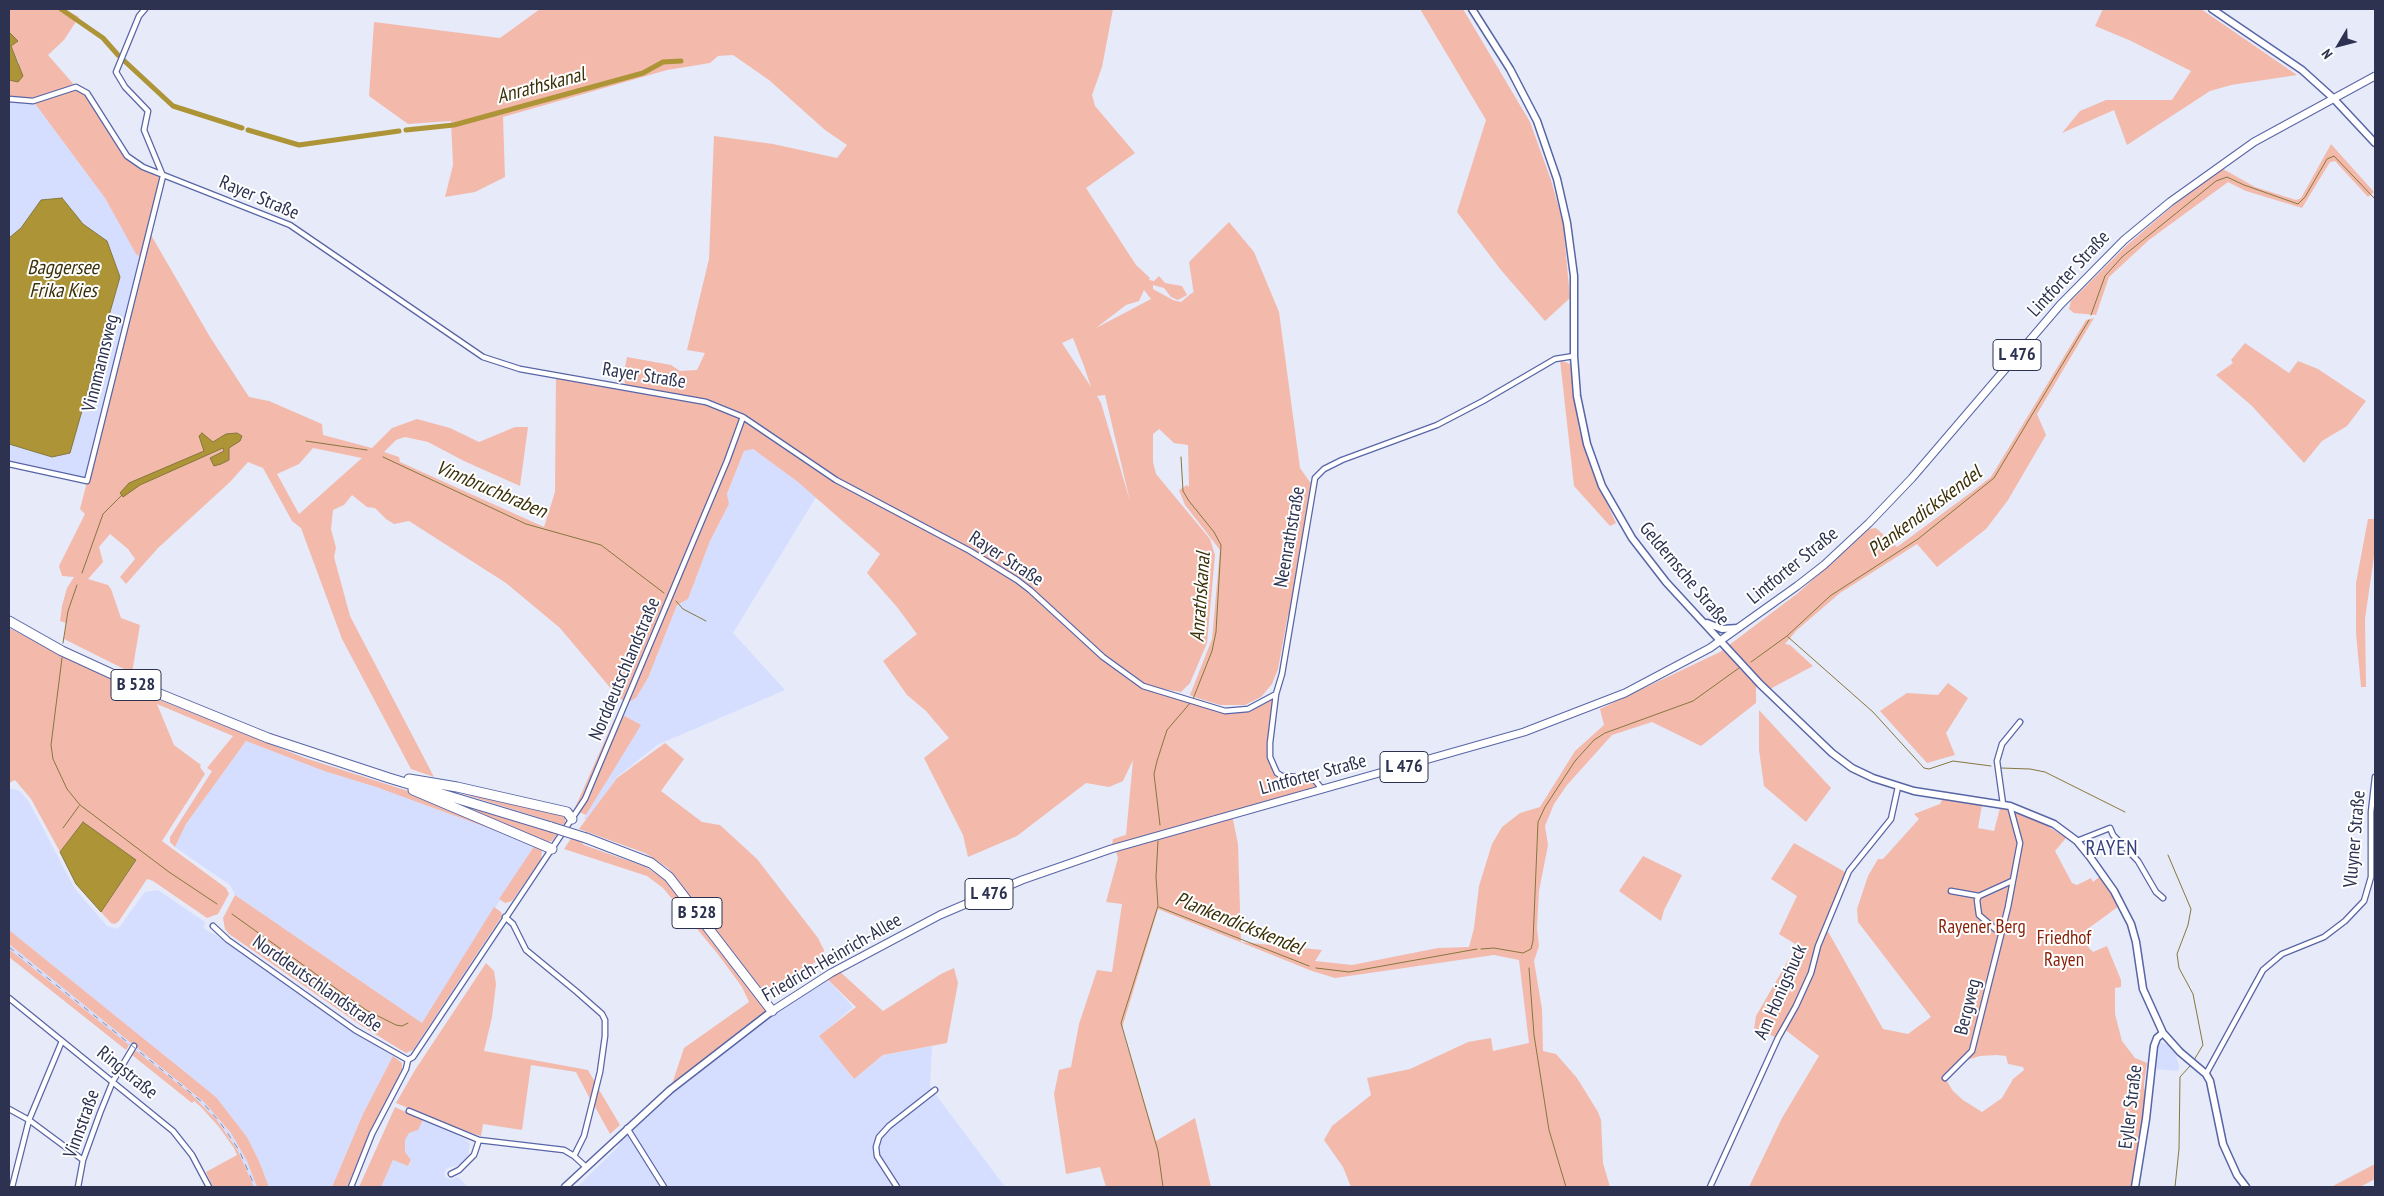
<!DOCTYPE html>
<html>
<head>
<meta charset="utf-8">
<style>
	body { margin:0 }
	#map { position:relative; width:2384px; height:1196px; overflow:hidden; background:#e6eaf9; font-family:"PT Sans Narrow",sans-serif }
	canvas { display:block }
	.frame { position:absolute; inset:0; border:10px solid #2c324f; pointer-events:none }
	.north { position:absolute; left:2314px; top:20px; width:50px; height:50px; -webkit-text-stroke:4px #fff; paint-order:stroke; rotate:233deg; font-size:14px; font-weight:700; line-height:20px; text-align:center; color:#2c324f }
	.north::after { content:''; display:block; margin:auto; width:18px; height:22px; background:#2c324f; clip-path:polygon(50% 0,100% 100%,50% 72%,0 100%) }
</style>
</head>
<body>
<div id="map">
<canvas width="2384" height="1196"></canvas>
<div class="frame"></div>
<div class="north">N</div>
</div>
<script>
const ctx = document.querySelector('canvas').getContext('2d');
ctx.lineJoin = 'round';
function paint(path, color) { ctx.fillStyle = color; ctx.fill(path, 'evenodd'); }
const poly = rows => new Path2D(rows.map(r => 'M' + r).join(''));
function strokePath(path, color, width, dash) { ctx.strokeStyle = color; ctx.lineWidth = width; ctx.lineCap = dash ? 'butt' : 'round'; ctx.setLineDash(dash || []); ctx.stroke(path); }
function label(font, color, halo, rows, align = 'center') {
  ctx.font = font + ' "PT Sans Narrow",sans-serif'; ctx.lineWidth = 4; ctx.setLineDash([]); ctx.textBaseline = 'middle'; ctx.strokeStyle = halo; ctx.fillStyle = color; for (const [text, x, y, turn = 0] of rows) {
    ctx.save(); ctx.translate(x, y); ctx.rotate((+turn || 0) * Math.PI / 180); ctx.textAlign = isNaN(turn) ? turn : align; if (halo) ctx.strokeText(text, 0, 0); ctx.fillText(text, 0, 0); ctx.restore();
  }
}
paint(poly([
	[15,100,33,101,105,198,136,253,145,259,87,481,9,464,9,444,93,379,120,277,107,241,83,224,62,198,41,200,21,228,9,238,9,104],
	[753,449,798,482,816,497,733,633,785,690,657,745,617,777,587,820,584,819,640,725,623,715,627,703,636,698,648,678,677,605,688,599,710,541,729,504,727,495,744,451],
	[246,741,324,771,376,787,535,845,422,1023,235,895,230,885,175,847,186,824],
	[9,788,20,791,29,802,75,889,107,926,118,929,145,892,158,890,205,922,204,928,209,932,216,935,354,1033,393,1056,363,1114,332,1187,269,1187,259,1161,247,1137,216,1097,9,930],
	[9,944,204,1102,231,1133,247,1161,257,1187,254,1187,229,1136,203,1105,9,949],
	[825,977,853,1007,820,1036,853,1079,884,1055,932,1046,930,1087,1005,1187,577,1187,618,1147,627,1128,715,1054],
	[2160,1042,2169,1045,2175,1052,2179,1066,2178,1071,2155,1069,2157,1048],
	[423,1120,465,1139,470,1144,468,1156,457,1166,447,1168,444,1173,445,1177,451,1180,458,1177,468,1187,381,1187,393,1160,409,1166,411,1160,405,1152,405,1140,409,1133,418,1129]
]), '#d5defe');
paint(poly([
	[9,9,65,9,79,17,64,40,48,55,76,87,87,93,127,156,163,176,151,235,210,337,249,397,269,401,322,424,323,435,372,448,392,428,417,419,450,428,479,442,515,427,528,427,520,486,464,461,428,442,405,437,396,440,384,452,399,457,400,462,544,527,555,492,556,374,625,386,624,372,627,357,671,365,680,371,697,370,705,353,687,350,709,259,714,136,773,144,837,158,847,145,825,130,769,80,733,55,718,56,710,63,667,70,503,117,505,177,475,192,445,197,453,165,451,121,408,124,369,96,374,22,500,38,540,9,1113,9,1102,67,1092,95,1095,106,1135,153,1086,188,1136,265,1150,278,1149,280,1154,281,1159,276,1165,283,1182,286,1187,295,1178,300,1171,297,1164,288,1153,285,1153,289,1173,300,1181,302,1193,292,1194,295,1189,262,1229,222,1254,252,1279,312,1300,468,1312,485,1294,593,1290,615,1288,615,1278,669,1272,684,1261,697,1245,705,1220,705,1197,698,1190,695,1212,639,1220,550,1185,505,1179,490,1187,485,1189,487,1188,445,1174,443,1159,429,1153,434,1153,462,1156,474,1210,539,1215,555,1207,643,1190,683,1181,692,1150,687,1225,711,1248,709,1276,694,1270,757,1277,773,1313,778,1322,789,1232,815,1238,844,1241,942,1322,950,1315,961,1352,965,1438,948,1469,947,1474,928,1479,886,1492,844,1502,827,1520,813,1540,807,1575,751,1604,725,1600,709,1720,652,1798,593,1869,529,1876,528,1897,547,1973,491,1991,477,2086,320,2094,318,2037,414,2046,435,2008,500,1986,529,1937,567,1917,544,1840,593,1797,630,1785,644,1790,645,1813,666,1770,689,1762,680,1756,683,1756,703,1701,746,1652,722,1612,735,1567,785,1554,804,1545,826,1548,845,1539,891,1537,928,1539,946,1534,961,1542,1009,1543,1051,1556,1054,1577,1078,1598,1112,1601,1120,1603,1163,1610,1187,1351,1187,1343,1167,1324,1140,1332,1126,1371,1095,1367,1078,1410,1069,1468,1042,1491,1038,1493,1051,1529,1043,1519,960,1494,955,1335,978,1312,971,1158,909,1122,1028,1156,1141,1195,1118,1211,1187,1106,1187,1100,1167,1066,1174,1054,1094,1059,1070,1071,1067,1079,1024,1097,970,1112,972,1122,904,1106,902,1118,858,1115,848,1111,849,1113,839,1126,835,1133,760,1123,781,1109,787,1086,783,1017,836,968,857,963,835,924,758,949,738,926,711,907,695,883,661,917,634,897,607,867,573,880,554,798,482,753,449,744,451,727,494,729,504,710,541,688,599,677,605,648,678,636,698,627,703,618,697,560,628,506,583,409,521,394,524,386,519,375,508,367,507,352,495,344,505,333,510,331,529,336,548,334,557,350,616,434,777,411,769,342,639,301,528,292,521,263,468,248,462,230,482,158,548,126,584,120,577,135,559,128,549,110,534,99,547,103,562,88,579,108,585,111,589,121,618,140,625,132,673,64,639,66,623,60,621,62,606,67,588,74,577,62,576,59,566,85,514,80,509,144,259,136,254,105,198,33,101,15,100,9,104,9,80,18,82,19,63,11,46,18,41,9,32],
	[1144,290,1151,299,1096,328,1126,305,1139,301],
	[1073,338,1084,366,1091,387,1062,343],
	[1105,395,1130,501,1101,403,1097,396],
	[313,448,362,458,299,514,277,474,299,464],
	[1420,9,1463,9,1530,122,1551,180,1563,223,1570,298,1545,321,1501,270,1457,212,1486,120],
	[2103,9,2201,9,2297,75,2231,85,2210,91,2127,145,2114,110,2062,133,2080,111,2106,100,2172,100,2191,71,2129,40,2095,26],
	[2331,144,2374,192,2368,197,2335,161,2330,162,2302,208,2246,191,2228,182,2149,240,2109,277,2096,315,2074,313,2069,309,2071,301,2126,246,2183,197,2223,169,2255,187,2296,200,2301,198],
	[2245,343,2289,373,2298,361,2318,369,2366,401,2347,426,2322,441,2304,463,2252,406,2216,375,2233,363,2231,360],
	[1560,360,1570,364,1579,430,1591,468,1616,523,1610,526,1574,486],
	[2368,519,2375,519,2375,549,2365,619,2366,687,2361,687,2356,633,2356,583],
	[9,628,90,669,157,699,305,758,408,791,534,843,542,850,541,859,512,901,505,903,499,899,535,845,376,787,324,771,246,741,186,824,175,847,170,842,170,837,212,771,207,768,233,736,157,704,174,745,201,765,200,767,205,774,162,841,226,888,229,894,218,914,207,918,153,881,147,879,119,921,115,924,111,923,101,912,136,861,83,822,60,852,31,799,15,780,9,783],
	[1948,683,1968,698,1946,733,1955,755,1927,763,1880,711,1907,693,1938,695],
	[1759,710,1831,788,1806,822,1764,786,1759,750],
	[623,715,641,725,586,815,574,810,614,720],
	[665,743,684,759,661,791,702,822,720,825,757,859,818,938,824,950,823,958,763,991,668,868,645,853,579,829,617,778],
	[447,787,560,815,565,818,565,823,563,825,447,789],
	[441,797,557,834,552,841,547,842,440,798],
	[1943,798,1982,805,1978,828,1994,831,2000,808,2035,818,2066,838,2055,851,2072,883,2077,885,2091,878,2093,882,2099,877,2119,906,2078,936,2093,952,2107,946,2121,980,2121,987,2115,988,2115,1014,2122,1041,2135,1058,2147,1063,2144,1084,2145,1097,2135,1187,1749,1187,1782,1118,1819,1056,1783,1028,1778,1038,1754,1029,1756,1016,1797,945,1779,934,1797,896,1771,879,1794,843,1845,872,1847,882,1826,928,1883,1029,1908,1034,1931,1017,1858,922,1857,909,1868,876,1878,859,1883,859,1919,819,1914,814,1940,804],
	[1996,1055,2006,1056,2008,1064,2023,1067,2024,1070,2013,1079,2002,1098,1982,1112,1963,1100,1953,1091,1945,1078,1967,1060,1980,1056],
	[574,834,584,845,646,867,667,881,710,939,772,1011,670,1090,684,1048,749,1002,742,987,717,953,663,888,647,876,564,849],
	[1643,856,1682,875,1664,910,1661,921,1619,891],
	[235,895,422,1023,494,907,501,912,502,916,413,1050,406,1053,362,1026,229,934,225,929,223,918],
	[9,930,216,1097,247,1137,259,1161,269,1187,257,1187,247,1161,231,1133,204,1102,9,944],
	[9,949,129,1045,126,1050,9,957],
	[486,963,494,971,496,984,492,1017,484,1051,588,1070,596,1084,591,1101,576,1072,531,1065,522,1130,483,1124,481,1136,453,1127,396,1103,415,1070],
	[954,968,958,983,947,1043,883,1055,854,1079,819,1036,856,1007,825,977,837,969,883,1011,941,974],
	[135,1050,192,1095,216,1119,237,1149,254,1187,213,1187,206,1172,237,1155,234,1148,219,1127,201,1107,194,1101,192,1103,132,1055],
	[393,1056,402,1063,402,1070,372,1128,347,1187,332,1187,363,1114],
	[598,1088,620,1125,610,1134,594,1105],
	[395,1107,423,1120,418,1130,409,1133,405,1140,405,1152,411,1160,408,1166,393,1160,381,1187,359,1187],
	[2375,1164,2375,1179,2360,1187,2331,1187]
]), '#f3baac');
const water = poly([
	[9,32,18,41,11,46,23,76,18,82,9,80,9,32],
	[62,198,83,224,107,241,120,277,70,453,52,457,9,444,9,238,21,228,41,200,62,198],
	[202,433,213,442,226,434,237,433,242,436,240,441,229,448,229,460,221,464,214,466,210,458,224,451,223,448,140,485,123,497,120,493,129,483,204,451,199,436,202,433],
	[83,822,136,860,101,912,76,884,60,852,83,822]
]);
paint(water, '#ad9437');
strokePath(water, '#86773e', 1);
strokePath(poly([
	[2091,315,2105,276,2122,257,2216,181,2227,177,2244,185,2298,204,2305,197,2327,159,2334,156,2375,199],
	[306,441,367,450],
	[383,457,526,524,601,545,664,593],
	[1181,457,1183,491,1189,501,1214,532,1221,545,1216,632,1212,651,1193,699],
	[82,573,103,514,122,495],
	[676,601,683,609,706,621],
	[1788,637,1873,712,1924,768,1929,769,1953,761,1991,766],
	[63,643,68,611,77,585],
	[62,658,51,745,53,759,67,789,80,805,169,872,217,904],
	[1751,662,1787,636,1830,596,1918,539,1994,478,2089,320],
	[2001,768,2030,769,2045,772,2125,812],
	[1160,825,1154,774,1157,761,1167,730,1191,702],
	[63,828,79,806],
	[1158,841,1156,877,1158,906,1121,1023,1158,1151,1163,1187],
	[2168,855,2191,909,2188,925,2177,954,2179,968,2193,994,2203,1045,2194,1060],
	[1159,907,1309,966],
	[232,914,366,1010,396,1025,402,1026,408,1023],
	[1481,949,1494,948,1523,953,1531,949,1533,941,1538,822,1545,807,1575,761,1594,740,1605,733,1693,701,1739,668],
	[1316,968,1349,972,1477,949],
	[1529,968,1534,1035,1549,1130,1566,1187],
	[2175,1187,2179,1149,2180,1077,2190,1066]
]), '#86773e', 1);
strokePath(poly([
	[61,9,103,38,118,55,173,106,242,128],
	[248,130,299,145,399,131],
	[406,130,454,125,643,73,663,62,681,61]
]), '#ad9437', 5);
const street = poly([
	[145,9,139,16,116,72,125,87,148,111,144,130,163,176],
	[9,99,33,101,76,87,87,93,127,156,143,167,290,225,483,357,520,369,706,402,743,417,836,480,970,551,1017,580,1030,590,1103,657,1143,686,1225,711,1248,709,1276,694],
	[9,464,87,481,163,176],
	[1322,789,1313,778,1282,776,1277,773,1270,757,1270,743,1276,694,1282,674,1315,478,1324,469,1342,460,1437,425,1483,401,1555,359,1574,356],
	[2003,804,1997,761,2002,744,2020,722],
	[2077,841,2110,828,2113,835,2138,861,2156,892,2163,898],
	[1951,891,1979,896],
	[505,917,513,924,526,950,577,992,602,1014,605,1020,605,1036,600,1072,584,1136,574,1156],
	[213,926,228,940,355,1030,408,1060],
	[2001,934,1979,915,1977,900,1979,896,2012,881],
	[9,998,173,1131,192,1155,209,1187],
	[2206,1074,2263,970,2282,954,2324,937,2345,921,2364,901,2371,877,2371,812,2375,777],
	[1945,1078,1972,1051,2008,907,2020,843,2010,806],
	[9,1109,29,1120,83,1160],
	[409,1111,479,1140,564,1150,574,1156,586,1167],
	[627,1128,664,1187],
	[451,1174,459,1170,474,1155,479,1140],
	[12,1187,29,1120,62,1041],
	[78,1187,83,1160,100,1113,113,1081,134,1046],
	[351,1187,372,1134,406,1069,408,1060,413,1057,585,799,727,461,743,417],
	[897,1187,877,1156,876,1147,879,1137,889,1126,935,1090],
	[1710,1187,1778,1038,1796,1006,1811,973,1818,946,1849,871,1891,819,1898,787]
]);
const secondary = poly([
	[1472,9,1510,69,1537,121,1557,179,1567,223,1574,276,1574,356,1577,396,1587,444,1602,486,1632,538,1666,582,1760,684,1832,753,1852,768,1873,778,1914,791,2010,806,2054,824,2077,841,2090,857,2114,891,2131,924,2136,942,2143,989,2163,1033,2180,1052,2206,1074,2210,1081,2223,1144,2237,1175,2246,1187],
	[2212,9,2302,70,2333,98,2375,143],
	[1707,623,1722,629,1738,628],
	[565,1187,670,1090,772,1011],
	[2135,1187,2146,1119,2154,1046,2157,1038,2163,1033]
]);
const primary = poly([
	[772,1011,831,973,940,915,1022,880,1111,849,1524,732,1625,693,1710,648,1797,586,1824,565,1869,523,1912,478,2060,305,2124,240,2170,202,2254,142,2375,76]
]);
const highway = poly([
	[9,621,62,651,123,679,268,738,389,778,551,827],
	[409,779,457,787,567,812,572,819],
	[413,790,552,849],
	[586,838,651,863,669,877,772,1011]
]);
strokePath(street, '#5865a6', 7);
strokePath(secondary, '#5865a6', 9);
strokePath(primary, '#5865a6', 9);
strokePath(highway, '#5865a6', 11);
strokePath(street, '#fff', 4.5);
strokePath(secondary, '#fff', 6);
strokePath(primary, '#fff', 7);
strokePath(highway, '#fff', 9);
strokePath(poly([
	[9,947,202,1102,219,1121,239,1150,255,1187]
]), '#878ca2', 1, [6, 6]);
const highwayBridge = poly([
	[551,827,586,838]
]);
strokePath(highwayBridge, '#5865a6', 11, []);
strokePath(highwayBridge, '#fff', 9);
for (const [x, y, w] of [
	[2017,355,48],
	[136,685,50],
	[1404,767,48],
	[989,894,48],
	[697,913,50]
]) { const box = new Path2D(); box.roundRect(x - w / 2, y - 15.5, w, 31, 4); ctx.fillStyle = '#fff'; ctx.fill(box); strokePath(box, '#2c324f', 1); }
label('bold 18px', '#2c324f', null, [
	["L 476",2017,355],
	["B 528",136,685],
	["L 476",1404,767],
	["L 476",989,894],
	["B 528",697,913]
]);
label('19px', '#2c324f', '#fff', [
	["Rayer Straße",259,198,23],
	["Lintforter Straße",2069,274,-47],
	["Vinnmannsweg",101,363,-76],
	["Rayer Straße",644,376,9],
	["Neenrathstraße",1290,537,-80],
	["Rayer Straße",1006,559,33],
	["Lintforter Straße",1793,566,-39],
	["Geldernsche Straße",1684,574,50],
	["Norddeutschlandstraße",625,669,-67],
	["Lintforter Straße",1313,775,-15],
	["Vluyner Straße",2355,839,-85],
	["Friedrich-Heinrich-Allee",832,958,-30],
	["Norddeutschlandstraße",317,984,35],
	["Am Honigshuck",1781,992,-66],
	["Bergweg",1968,1007,-76],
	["Ringstraße",127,1073,39],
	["Eyller Straße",2131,1107,-83],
	["Vinnstraße",82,1124,-70]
]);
label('19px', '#881e05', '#fff', [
	["Rayener Berg",1982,928],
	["Friedhof",2064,939],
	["Rayen",2064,961]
]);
label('italic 20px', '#3b3108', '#fff', [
	["Anrathskanal",541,86,-15],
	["Baggersee",63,268],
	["Frika Kies",63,291],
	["Vinnbruchbraben",491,490,23],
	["Plankendickskendel",1925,512,-37],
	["Anrathskanal",1201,597,-86],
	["Plankendickskendel",1239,924,22]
]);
ctx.letterSpacing = '1px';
label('21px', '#353f7c', '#fff', [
	["RAYEN",2112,849]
]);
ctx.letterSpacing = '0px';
</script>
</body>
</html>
